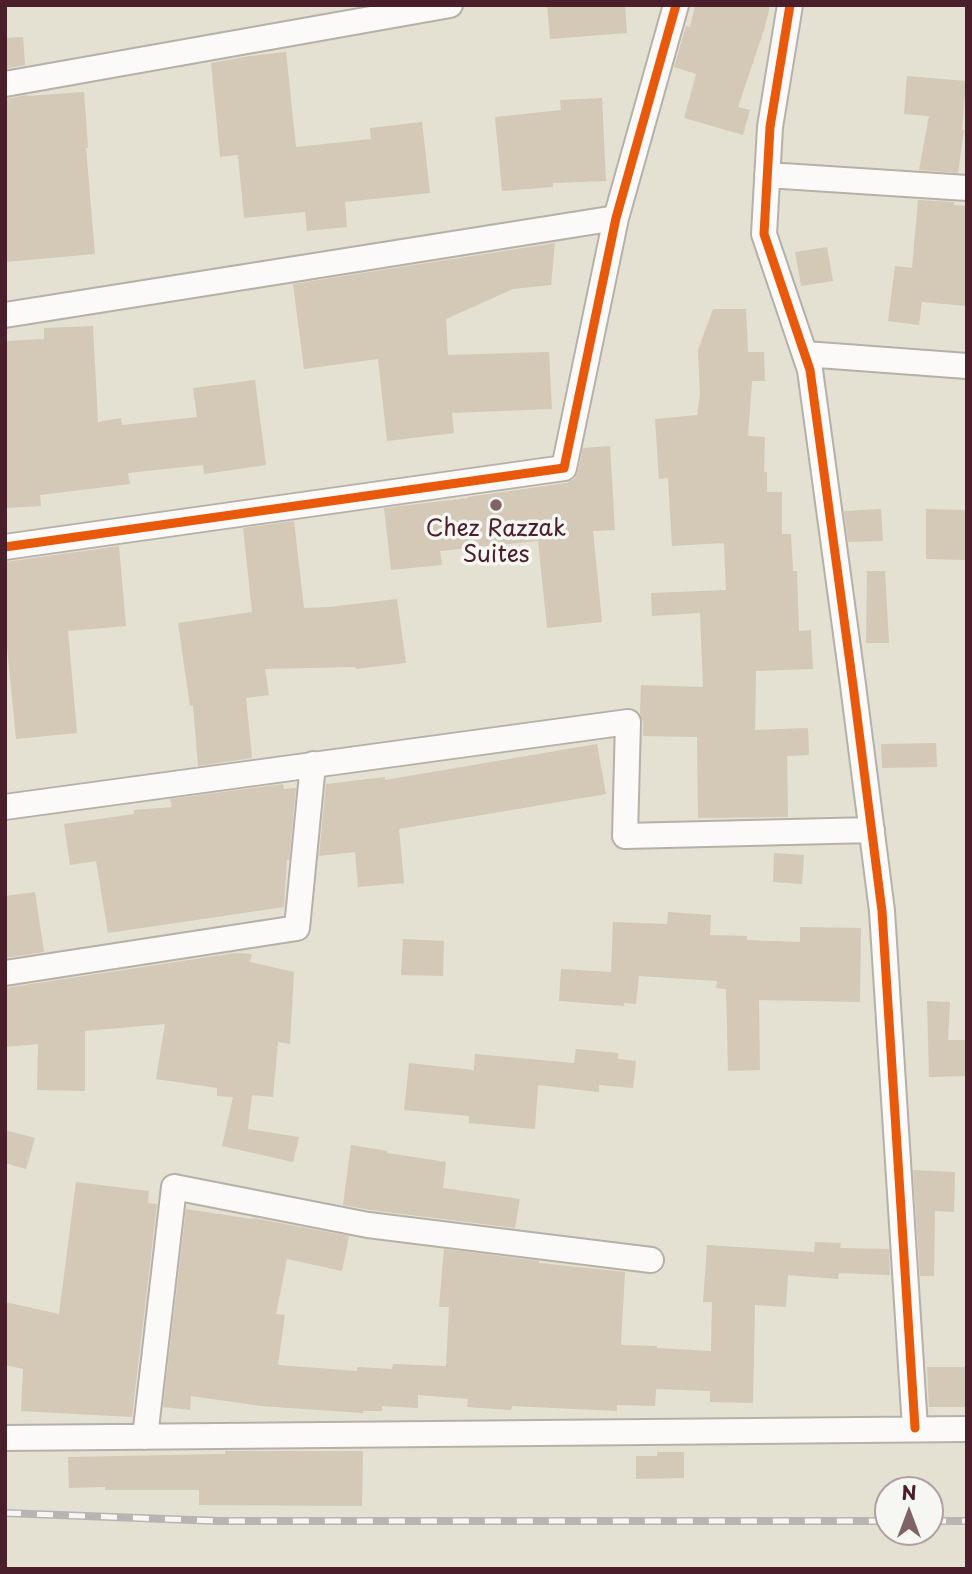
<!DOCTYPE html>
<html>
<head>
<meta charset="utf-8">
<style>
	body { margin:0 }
	#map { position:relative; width:972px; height:1574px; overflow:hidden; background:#e4e0d2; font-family:"Playpen Sans",sans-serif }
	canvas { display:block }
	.frame { position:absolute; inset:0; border:7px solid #4a1f2b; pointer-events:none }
	.north { position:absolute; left:874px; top:1476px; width:70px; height:70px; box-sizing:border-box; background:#f6f6f2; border:2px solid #b1a0a2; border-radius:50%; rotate:0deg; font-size:19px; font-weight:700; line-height:28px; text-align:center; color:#4a1f2b }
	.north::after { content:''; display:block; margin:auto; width:24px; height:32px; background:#806365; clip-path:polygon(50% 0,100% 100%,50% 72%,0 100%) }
</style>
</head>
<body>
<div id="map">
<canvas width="972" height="1574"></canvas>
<div class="frame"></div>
<div class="north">N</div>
</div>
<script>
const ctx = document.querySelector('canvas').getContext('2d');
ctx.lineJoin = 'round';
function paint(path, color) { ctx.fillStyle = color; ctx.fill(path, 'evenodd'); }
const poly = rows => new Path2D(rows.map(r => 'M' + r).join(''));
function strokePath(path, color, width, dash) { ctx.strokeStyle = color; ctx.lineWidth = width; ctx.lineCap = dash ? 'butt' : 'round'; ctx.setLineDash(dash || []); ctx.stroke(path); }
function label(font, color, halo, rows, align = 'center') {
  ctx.font = font + ' "Playpen Sans",sans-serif'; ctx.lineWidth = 7; ctx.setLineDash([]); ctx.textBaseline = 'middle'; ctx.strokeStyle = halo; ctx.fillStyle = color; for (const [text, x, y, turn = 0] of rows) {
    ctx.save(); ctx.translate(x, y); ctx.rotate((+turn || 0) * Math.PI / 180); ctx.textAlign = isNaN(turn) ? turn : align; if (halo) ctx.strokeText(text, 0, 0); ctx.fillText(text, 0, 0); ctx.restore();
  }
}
paint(poly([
	[547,5,625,5,627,33,550,39],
	[695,5,770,5,765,27,738,107,750,110,743,135,684,118,696,74,674,67,686,26,690,27],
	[23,37,25,65,5,69,5,38],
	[286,52,296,147,371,139,370,128,422,122,430,193,345,202,347,227,307,231,305,212,244,218,238,155,220,157,211,63,250,56],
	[907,76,966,81,962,130,964,130,958,173,919,170,929,116,904,114],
	[84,92,88,148,86,148,95,254,5,262,5,99,27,95,27,96],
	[602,98,606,181,553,183,553,187,502,191,495,117,561,110,560,100],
	[918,200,954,202,954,205,967,206,967,306,922,302,919,325,888,321,895,266,912,268],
	[555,243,551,285,513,289,446,319,448,355,549,352,552,409,452,413,454,433,387,441,378,359,304,369,293,284],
	[827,247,833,281,801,286,795,252],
	[713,309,746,309,748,352,764,352,765,381,752,381,748,436,765,437,764,472,767,472,767,492,782,492,782,534,791,534,793,571,797,571,799,631,811,630,813,669,756,671,755,730,808,728,809,755,787,756,788,817,698,818,697,737,643,736,643,722,640,713,641,685,703,687,700,613,652,616,651,593,726,590,724,543,672,546,668,478,659,479,655,419,697,415,700,395,698,350],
	[93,326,98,422,121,418,122,425,197,417,193,388,255,380,266,465,204,474,203,465,128,473,130,484,40,495,41,506,5,508,5,341,44,339,44,328],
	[610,446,615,530,593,531,602,622,547,628,538,541,440,551,442,565,391,570,384,508,468,498,468,497,566,483,574,479,578,472,583,448],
	[881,509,883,541,848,542,844,511],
	[926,509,967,510,967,560,926,559],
	[294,521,304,608,329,607,397,599,406,663,356,669,355,667,265,669,269,695,246,698,252,758,198,766,193,706,190,706,178,623,252,612,243,528],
	[119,546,126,626,68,631,77,733,16,739,5,627,5,562],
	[867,571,885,571,889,643,866,643],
	[936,743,937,767,882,768,881,744],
	[597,744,606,794,399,829,404,883,358,887,355,852,319,856,326,784,385,777,385,780],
	[283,784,284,789,296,788,289,860,287,860,284,907,108,933,96,861,70,865,64,824,134,814,134,810,172,807,170,799],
	[774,853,804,855,802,884,773,882],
	[35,892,44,952,5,958,5,896],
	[668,912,711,915,710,935,747,936,747,940,800,942,800,927,861,928,860,1002,759,1000,760,1070,728,1071,726,989,716,988,717,981,639,976,636,1004,624,1003,624,1006,559,1001,561,969,611,972,613,922,667,924],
	[403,939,444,941,443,976,401,975],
	[235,953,252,954,250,962,294,972,290,1044,278,1042,273,1097,252,1095,248,1129,299,1137,293,1162,222,1146,233,1097,217,1096,217,1088,156,1079,165,1024,85,1031,85,1091,37,1090,38,1044,5,1047,5,988],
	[927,1001,950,1002,948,1040,967,1040,967,1076,929,1077],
	[576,1049,618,1053,618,1059,636,1061,633,1088,599,1085,599,1092,538,1085,535,1129,469,1123,469,1116,404,1110,409,1063,474,1070,475,1054,574,1063],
	[5,1130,35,1138,26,1169,5,1163],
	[351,1145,387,1151,387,1153,446,1162,443,1188,520,1199,515,1228,370,1210,343,1205],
	[913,1170,955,1172,954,1212,935,1211,934,1276,920,1276],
	[76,1182,149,1191,148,1203,157,1204,132,1417,21,1411,23,1369,5,1365,5,1302,59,1314],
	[186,1209,252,1219,253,1218,349,1236,342,1271,287,1259,276,1314,285,1315,278,1365,357,1371,357,1367,392,1369,393,1364,446,1366,449,1307,439,1307,444,1249,539,1261,539,1263,625,1272,621,1345,657,1346,657,1348,711,1351,712,1302,703,1302,707,1245,814,1252,815,1242,841,1243,840,1248,889,1249,890,1275,839,1273,838,1279,788,1275,786,1307,755,1305,753,1403,710,1402,710,1391,656,1389,655,1406,617,1405,617,1411,512,1406,511,1410,467,1407,468,1399,418,1395,418,1408,382,1406,382,1411,363,1411,363,1413,261,1406,191,1396,190,1410,163,1407],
	[927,1367,967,1367,967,1407,929,1407],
	[225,1451,363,1451,362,1506,199,1505,199,1490,105,1490,105,1487,69,1488,68,1457,225,1454],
	[657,1452,684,1452,684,1478,636,1479,636,1456,657,1456]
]), '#d4c8b6');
const street = poly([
	[790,5,770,127,764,234,810,370,853,685,882,911,915,1428],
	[5,84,450,5],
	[767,175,967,188],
	[5,315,616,218],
	[805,354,967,366],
	[5,547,564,468,616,218,676,5],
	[5,807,628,722,625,836,872,830],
	[5,973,297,928,313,764],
	[145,1437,174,1187,368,1225,651,1260],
	[5,1438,967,1429]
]);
strokePath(street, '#b6b0a8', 28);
strokePath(street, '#fbfaf8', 24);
const rail = poly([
	[5,1513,219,1521,888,1521],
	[930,1521,967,1521]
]);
strokePath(rail, '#b9b3b3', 8);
strokePath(rail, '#f6f6f2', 5, [16]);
strokePath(poly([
	[790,5,770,127,764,234,810,370,853,685,882,911,915,1428],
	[5,547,564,468,616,218,676,5]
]), '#e8590c', 9);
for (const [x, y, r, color] of [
	[496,505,7,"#806365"]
]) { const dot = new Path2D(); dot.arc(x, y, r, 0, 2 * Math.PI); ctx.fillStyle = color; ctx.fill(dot); strokePath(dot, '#f6f6f2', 2.5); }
label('23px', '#4a1f2b', '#f6f6f2', [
	["Chez Razzak",496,530],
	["Suites",496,556]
]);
</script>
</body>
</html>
